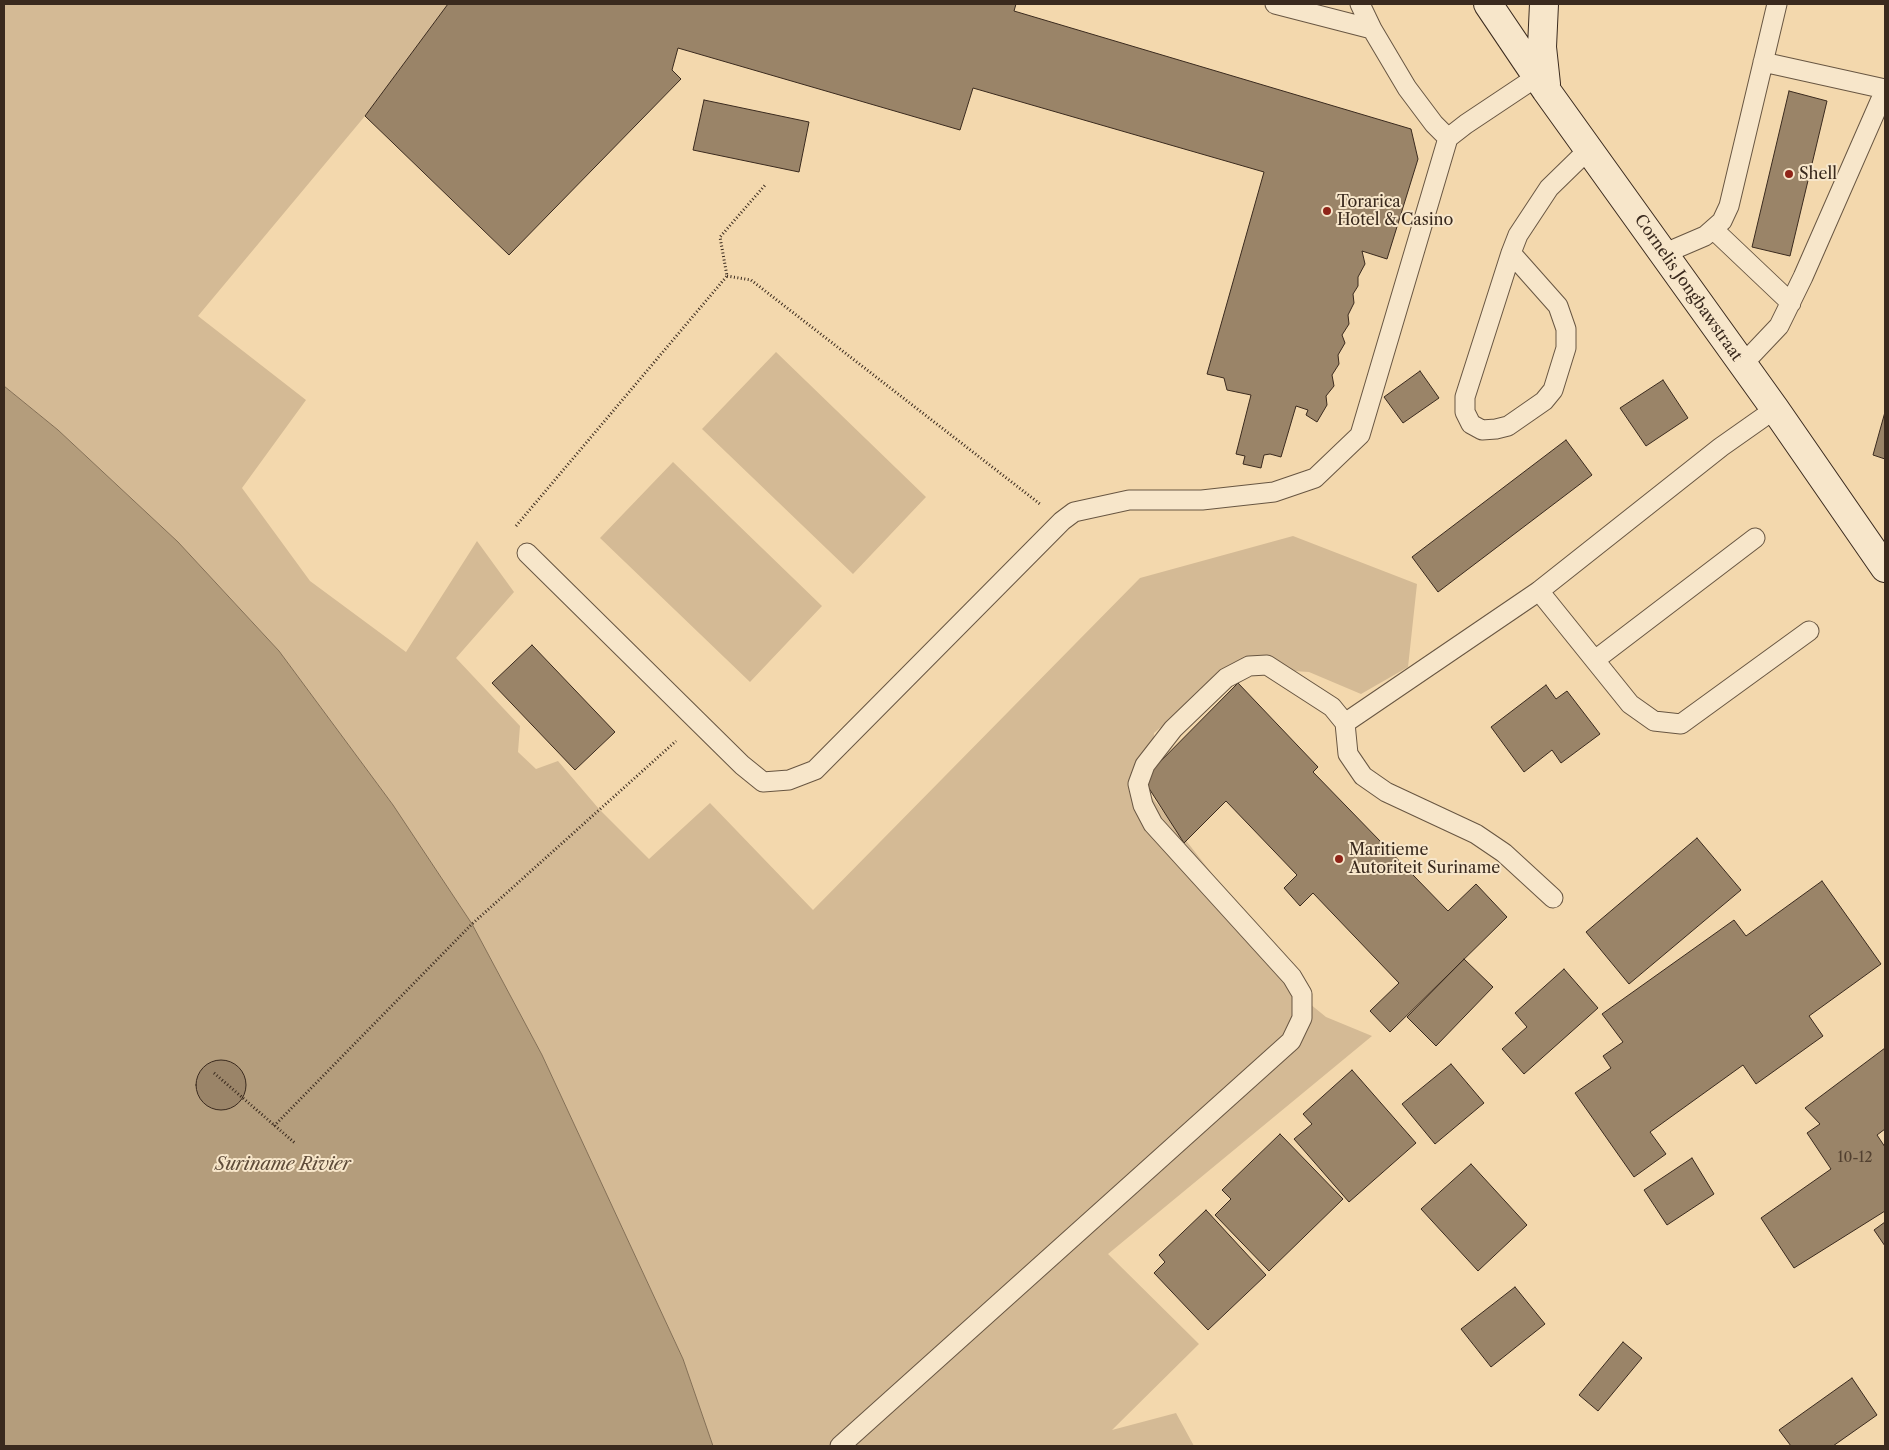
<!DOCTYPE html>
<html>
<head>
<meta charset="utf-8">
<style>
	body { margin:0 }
	#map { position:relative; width:1889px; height:1450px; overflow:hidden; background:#f3d8ad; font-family:"Libre Caslon Text",serif }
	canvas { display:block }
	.frame { position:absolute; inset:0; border:5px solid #3a2a1e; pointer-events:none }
</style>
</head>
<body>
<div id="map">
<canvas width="1889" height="1450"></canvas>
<div class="frame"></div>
</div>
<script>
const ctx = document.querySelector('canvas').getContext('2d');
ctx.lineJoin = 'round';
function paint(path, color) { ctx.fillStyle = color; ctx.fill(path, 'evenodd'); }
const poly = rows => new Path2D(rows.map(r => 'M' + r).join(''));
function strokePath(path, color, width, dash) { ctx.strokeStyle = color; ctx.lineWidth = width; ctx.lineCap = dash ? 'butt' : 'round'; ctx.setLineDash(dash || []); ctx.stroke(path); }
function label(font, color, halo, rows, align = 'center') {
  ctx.font = font + ' "Libre Caslon Text",serif'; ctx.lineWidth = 4; ctx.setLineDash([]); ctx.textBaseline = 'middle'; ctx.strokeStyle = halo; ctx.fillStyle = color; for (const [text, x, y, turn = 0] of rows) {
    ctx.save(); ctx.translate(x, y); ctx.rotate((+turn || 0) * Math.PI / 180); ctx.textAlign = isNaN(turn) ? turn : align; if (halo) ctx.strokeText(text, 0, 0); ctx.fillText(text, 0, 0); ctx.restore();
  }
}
paint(poly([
	[4,4,448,4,365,116,198,316,306,400,242,488,310,581,406,652,477,541,514,592,456,658,520,726,518,752,536,769,558,761,599,809,649,859,710,803,813,910,1140,578,1293,536,1417,584,1408,667,1361,694,1309,672,1232,667,1154,733,1151,796,1261,936,1299,995,1326,1017,1372,1036,1108,1254,1199,1344,1112,1430,1176,1413,1194,1446,713,1446,683,1359,542,1055,472,924,393,805,279,651,178,542,58,430,4,386],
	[776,352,926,497,853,574,702,429],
	[673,462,822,606,750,682,600,538]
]), '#d4ba95');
const water = poly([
	[4,386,58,430,178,542,279,651,393,805,472,924,542,1055,683,1359,713,1446,4,1446,4,386]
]);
paint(water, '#b49d7c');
strokePath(water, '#836f56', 1);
const building = poly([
	[448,4,1016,4,1014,11,1411,129,1418,159,1387,259,1362,251,1365,264,1358,277,1358,286,1353,294,1354,303,1348,315,1349,324,1342,335,1345,343,1338,355,1339,364,1332,375,1334,386,1326,396,1327,405,1317,422,1306,415,1308,410,1296,406,1281,457,1270,454,1264,455,1261,468,1243,464,1245,456,1236,454,1251,395,1227,390,1224,378,1207,374,1264,172,973,88,960,130,678,48,672,70,681,79,509,255,365,116,448,4],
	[1789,91,1827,101,1790,256,1752,247,1789,91],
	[704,100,809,122,799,172,693,150,704,100],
	[1420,371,1439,398,1403,423,1384,397,1420,371],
	[1663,380,1688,418,1646,446,1620,408,1663,380],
	[1885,412,1885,459,1873,455,1885,412],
	[1566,440,1592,475,1438,592,1412,557,1566,440],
	[532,645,615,732,575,770,492,683,532,645],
	[1238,683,1318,767,1313,772,1448,911,1476,884,1507,917,1390,1032,1370,1011,1399,983,1313,893,1300,906,1284,888,1297,875,1226,801,1184,843,1143,779,1238,683],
	[1546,685,1556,699,1567,691,1600,734,1561,763,1552,750,1524,772,1491,727,1546,685],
	[1697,838,1741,890,1629,984,1586,932,1697,838],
	[1822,881,1881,964,1809,1016,1823,1036,1756,1084,1743,1065,1650,1132,1666,1154,1634,1177,1575,1093,1611,1068,1603,1056,1623,1042,1602,1014,1734,920,1746,936,1822,881],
	[1464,959,1493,987,1436,1046,1407,1017,1464,959],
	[1564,969,1598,1008,1524,1074,1502,1049,1527,1027,1515,1013,1564,969],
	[1885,1048,1885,1129,1877,1135,1885,1147,1885,1211,1794,1268,1761,1218,1831,1169,1807,1133,1820,1124,1805,1108,1885,1048],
	'196 1085a25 25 0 1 1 50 0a25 25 0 1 1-50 0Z',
	[1451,1064,1484,1103,1435,1144,1402,1104,1451,1064],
	[1352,1070,1416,1143,1349,1202,1294,1139,1312,1124,1303,1114,1352,1070],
	[1280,1134,1343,1199,1269,1271,1215,1215,1231,1199,1222,1190,1280,1134],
	[1692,1158,1714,1194,1667,1225,1644,1190,1692,1158],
	[1471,1164,1527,1225,1478,1271,1421,1209,1471,1164],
	[1206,1210,1266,1275,1208,1330,1154,1273,1165,1262,1159,1255,1206,1210],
	[1885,1222,1885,1246,1874,1230,1885,1222],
	[1515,1287,1545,1324,1491,1367,1461,1329,1515,1287],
	[1623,1342,1642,1358,1598,1411,1579,1395,1623,1342],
	[1852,1378,1877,1415,1833,1446,1791,1446,1779,1430,1852,1378]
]);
paint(building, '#9a8468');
strokePath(building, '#3a2a1e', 1);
const service = poly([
	[1275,4,1372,29],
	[1360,4,1372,29,1407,88,1434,124,1448,138],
	[1763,62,1885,89],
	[1713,229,1791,303],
	[1511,253,1558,306,1566,329,1566,348,1553,390,1544,401,1508,426,1496,429,1482,430,1471,424,1465,412,1465,397,1511,253,1518,235,1549,188,1589,149],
	[1663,254,1705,236,1722,221,1729,206,1777,4],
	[1742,365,1779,326,1803,277,1885,90],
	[527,553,742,765,763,782,789,780,815,770,1062,521,1074,512,1129,500,1202,500,1274,492,1315,478,1360,435,1448,138,1466,124,1538,76],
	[1539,591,1630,704,1654,721,1681,724,1809,631],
	[1595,660,1755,538],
	[1345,723,1348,754,1363,776,1386,792,1476,834,1504,853,1553,898],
	[840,1446,1291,1041,1302,1018,1302,994,1292,977,1153,824,1143,805,1138,784,1145,765,1173,729,1226,678,1249,666,1267,665,1332,707,1345,723,1539,591,1721,447,1775,409]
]);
const secondary = poly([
	[1488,4,1546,90,1775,409,1885,568],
	[1544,4,1542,47,1546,84]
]);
strokePath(service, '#685642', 21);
strokePath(secondary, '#3a2a1e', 30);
strokePath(poly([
	[727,276,751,280,1040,504],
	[516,526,727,276,720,237,766,184],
	[214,1073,296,1144],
	[274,1126,472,924,676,741]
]), '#3a2a1e', 3, [1, 2.5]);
strokePath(service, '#f7e6ca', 19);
strokePath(secondary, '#f7e6ca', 28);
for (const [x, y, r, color] of [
	[1789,174,5,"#8f2418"],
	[1327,211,5,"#8f2418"],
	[1339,859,5,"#8f2418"]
]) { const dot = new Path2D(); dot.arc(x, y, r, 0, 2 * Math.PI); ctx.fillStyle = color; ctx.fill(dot); strokePath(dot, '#f7e6ca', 2); }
label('14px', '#524030', null, [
	["10-12",1855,1158]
]);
label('16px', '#3a2a1e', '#f7e6ca', [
	["Shell",1799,174],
	["Torarica",1337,202],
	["Hotel & Casino",1337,220],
	["Maritieme",1349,850],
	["Autoriteit Suriname",1349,868]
], 'left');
label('16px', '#3a2a1e', '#f7e6ca', [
	["Cornelis Jongbawstraat",1688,288,55]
]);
label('italic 18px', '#5f4c3a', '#f7e6ca', [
	["Suriname Rivier",283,1165]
]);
</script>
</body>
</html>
